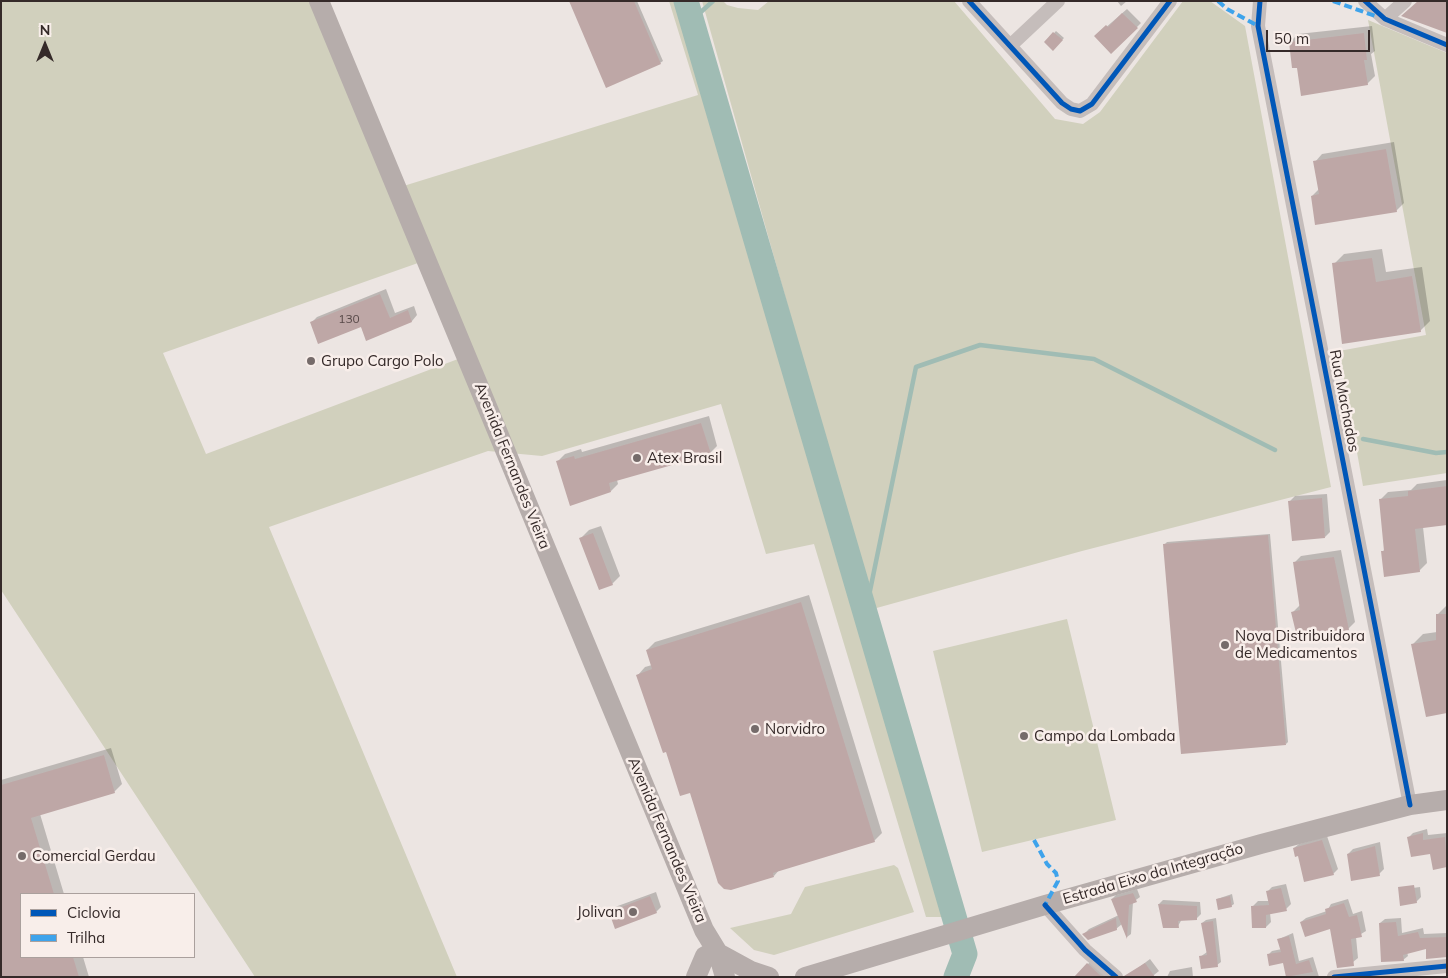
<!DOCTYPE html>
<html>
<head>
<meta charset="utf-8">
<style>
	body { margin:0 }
	#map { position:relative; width:1448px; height:978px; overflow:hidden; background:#ece5e2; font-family:Mulish,sans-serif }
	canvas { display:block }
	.frame { position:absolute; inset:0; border:2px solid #352a29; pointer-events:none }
	.legend { position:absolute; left:20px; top:893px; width:175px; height:65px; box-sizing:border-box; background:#f8eeea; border:1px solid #aaa09d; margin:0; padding:6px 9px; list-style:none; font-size:15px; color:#352a29 }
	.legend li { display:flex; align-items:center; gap:10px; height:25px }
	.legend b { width:25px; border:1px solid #aaa09d }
	.north { position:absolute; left:20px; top:20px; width:50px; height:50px; -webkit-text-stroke:4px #f8eeea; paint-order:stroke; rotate:0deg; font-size:14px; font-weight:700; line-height:20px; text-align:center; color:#352a29 }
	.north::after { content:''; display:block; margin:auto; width:18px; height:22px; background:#352a29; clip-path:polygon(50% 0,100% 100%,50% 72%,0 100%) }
	.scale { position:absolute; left:1266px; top:30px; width:104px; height:22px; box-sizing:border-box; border:2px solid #352a29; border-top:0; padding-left:6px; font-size:15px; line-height:18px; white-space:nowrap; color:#352a29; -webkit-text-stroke:4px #f8eeea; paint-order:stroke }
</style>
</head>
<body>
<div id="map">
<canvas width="1448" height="978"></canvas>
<div class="frame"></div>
<ul class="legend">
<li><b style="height:6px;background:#0057b8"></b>Ciclovia</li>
<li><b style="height:6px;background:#3ea3eb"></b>Trilha</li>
</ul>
<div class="north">N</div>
<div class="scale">50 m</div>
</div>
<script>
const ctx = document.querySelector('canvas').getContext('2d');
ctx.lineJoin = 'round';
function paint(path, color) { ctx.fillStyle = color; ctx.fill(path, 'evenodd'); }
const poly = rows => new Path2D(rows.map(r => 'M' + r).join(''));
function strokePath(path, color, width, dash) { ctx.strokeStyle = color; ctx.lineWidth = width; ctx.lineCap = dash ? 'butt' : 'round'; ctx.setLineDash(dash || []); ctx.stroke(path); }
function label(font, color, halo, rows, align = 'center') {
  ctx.font = font + ' Mulish,sans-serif'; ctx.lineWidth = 5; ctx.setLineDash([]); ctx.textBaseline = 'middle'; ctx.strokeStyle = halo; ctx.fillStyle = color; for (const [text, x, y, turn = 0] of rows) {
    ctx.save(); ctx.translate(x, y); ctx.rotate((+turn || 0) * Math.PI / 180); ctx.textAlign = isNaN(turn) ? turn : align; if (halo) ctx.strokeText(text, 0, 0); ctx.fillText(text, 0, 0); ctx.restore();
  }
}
paint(poly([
	[1,1,320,1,397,188,698,95,669,1,686,1,954,917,926,917,814,544,766,554,721,404,542,456,488,451,269,527,457,977,255,977,1,590],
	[418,263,466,356,206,454,163,353],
	[702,1,723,1,727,5,738,8,758,10,769,1,954,1,1055,119,1083,124,1100,112,1183,1,1210,1,1245,26,1331,487,1082,551,873,609],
	[1368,20,1447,53,1447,473,1363,486,1339,351,1426,335],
	[1067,619,1116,820,982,852,933,651],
	[894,865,898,868,914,912,774,955,754,950,730,928,791,914,805,887]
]), '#d1d0bd');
paint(poly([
	[570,1,637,1,663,61,660,63],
	[1117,1,1127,1,1121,6],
	[1127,9,1141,23,1111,53,1096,36],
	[1372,26,1375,51,1371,54,1375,76,1367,84,1290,42,1298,34],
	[1056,31,1064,38,1053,49,1046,42],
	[1394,142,1404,203,1396,211,1312,196,1319,189,1315,162,1322,154],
	[1382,249,1386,272,1422,267,1430,321,1420,331,1334,264,1344,254],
	[386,289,395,313,414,306,417,315,412,321,366,339,361,326,311,323,317,317],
	[709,416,717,446,710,453,617,480,618,484,611,491,557,462,565,454,581,449,582,452],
	[1447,480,1447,524,1423,527,1427,563,1419,571,1382,552,1385,549,1380,500,1388,492,1411,490,1417,484],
	[1327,494,1330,532,1325,537,1290,501,1295,496],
	[601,526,620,576,612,584,581,538,589,530],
	[1270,534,1288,742,1286,744,1165,544,1167,542],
	[1341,550,1355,622,1348,629,1293,612,1300,605,1294,563,1301,556],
	[809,595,882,833,874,841,780,869,774,876,691,792,667,751,638,675,645,667,652,665,647,650,655,642],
	[1447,605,1447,711,1413,644,1423,634,1437,632,1437,615],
	[111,748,122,784,114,792,40,814,64,894,21,894,21,957,83,957,89,977,1,977,1,780],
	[1427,829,1428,835,1447,833,1447,863,1443,867,1431,852,1408,838,1413,833],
	[1327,836,1338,869,1333,874,1299,855,1294,848,1299,844],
	[1380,842,1384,869,1379,874,1348,854,1353,849],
	[1286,884,1291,904,1286,909,1270,913,1271,922,1266,927,1253,906,1258,901,1269,901,1267,892,1272,887],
	[1420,887,1421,897,1416,902,1405,889],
	[1137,889,1140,897,1133,902,1131,934,1127,937,1122,924,1116,929,1084,934,1089,929,1119,915,1112,899,1116,895],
	[656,892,661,907,656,912,610,912,615,907],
	[1232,894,1234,904,1231,906,1217,899],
	[1348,899,1353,914,1362,911,1366,931,1356,937,1358,958,1353,962,1331,928,1301,922,1306,918,1327,911,1331,904],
	[1163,900,1200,902,1201,914,1196,919,1182,919,1178,926,1159,904],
	[1216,918,1221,962,1217,965,1200,957,1207,952,1202,923,1206,920],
	[1401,918,1402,933,1423,928,1424,934,1447,933,1447,956,1427,948,1407,952,1408,956,1403,960,1380,923,1385,919],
	[1293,933,1299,961,1313,957,1319,977,1288,977,1284,962,1268,955,1272,951,1282,949,1279,939],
	[1150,959,1159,971,1154,975,1126,977],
	[1092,960,1112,977,1081,977,1078,974],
	[1192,967,1193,977,1167,977,1170,971]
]), '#0003');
strokePath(poly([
	[692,20,713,1],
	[1363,439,1436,453,1447,452],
	[865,615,916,367,980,345,1094,359,1275,450]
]), '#a0bcb4', 4.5);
strokePath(poly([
	[686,1,965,954,956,977]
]), '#a0bcb4', 25);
paint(poly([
	[569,1,634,1,661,64,606,88],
	[1418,1,1447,1,1447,33,1401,16],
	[1122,13,1138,28,1111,54,1094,36,1106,25,1108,27],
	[1053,32,1063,40,1053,51,1044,42],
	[1364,33,1367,60,1364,60,1368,85,1301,96,1297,68,1292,68,1289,42],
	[1386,149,1397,212,1315,225,1311,196,1319,194,1313,161],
	[1372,258,1376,282,1412,276,1421,332,1342,344,1332,263],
	[380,294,390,318,408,310,412,322,366,341,361,327,318,344,310,322],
	[701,423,711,454,609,483,611,492,570,506,556,461,574,456,575,459],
	[1447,486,1447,525,1415,529,1420,572,1384,577,1381,551,1384,551,1379,499,1408,496,1408,491],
	[1322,498,1325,538,1292,541,1288,501],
	[593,533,613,585,599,590,579,538],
	[1268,535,1286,745,1181,754,1163,544],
	[1334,557,1349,630,1298,641,1291,612,1300,610,1293,562],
	[801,602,875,842,773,873,774,877,731,890,724,889,718,883,690,793,680,796,666,752,663,753,636,675,652,669,646,650],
	[1436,614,1447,614,1447,713,1426,717,1411,644,1436,640],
	[104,755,115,793,31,818,54,894,21,894,21,957,73,957,79,977,1,977,1,785],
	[1423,833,1423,840,1445,837,1447,867,1433,870,1430,854,1411,857,1407,837],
	[1322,840,1334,875,1304,882,1298,856,1295,857,1293,848],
	[1375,846,1380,876,1351,881,1347,854],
	[1414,885,1417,903,1400,906,1398,887],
	[1281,888,1287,911,1266,915,1266,928,1252,928,1251,906,1269,905,1266,891],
	[1133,893,1137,902,1129,905,1127,939,1111,899],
	[650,896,657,913,615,929,609,912],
	[1230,896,1232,907,1218,910,1216,899],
	[1344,903,1349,917,1357,915,1362,937,1351,939,1354,966,1337,968,1330,929,1305,937,1300,922,1326,914,1325,909],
	[1158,904,1197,906,1197,920,1178,921,1179,928,1163,928],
	[1116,918,1117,930,1088,940,1082,934],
	[1213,921,1218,967,1201,969,1199,956,1207,955,1201,923],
	[1396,922,1398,936,1418,932,1420,938,1447,937,1447,957,1426,959,1426,949,1403,955,1404,961,1381,962,1379,923],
	[1289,936,1296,964,1309,960,1313,972,1286,977,1283,963,1269,966,1267,954,1281,952,1277,939],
	[1087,963,1102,977,1074,977],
	[1145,963,1155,977,1125,977,1124,976]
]), '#bea7a6');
strokePath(poly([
	[969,1,1062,103,1071,109,1080,111,1092,104,1170,1],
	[1260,1,1258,26,1410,805],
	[1365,1,1385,19,1447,45],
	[1385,19,1405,1],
	[1010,46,1058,1],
	[1045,905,1085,950,1116,977],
	[1334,977,1447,966]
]), '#c5bdbb', 14);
strokePath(poly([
	[319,1,704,930,718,953,725,977],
	[718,953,751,971,769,977],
	[696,977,705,956],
	[805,977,1045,905,1261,844,1410,805,1447,800]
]), '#b6adab', 20);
strokePath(poly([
	[1218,1,1227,9,1258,26],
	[1333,1,1378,17],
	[1034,840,1047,864,1056,873,1058,881,1045,905]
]), '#3ea3eb', 4, [8, 4]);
strokePath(poly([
	[969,1,1062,103,1071,109,1080,111,1092,104,1170,1],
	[1260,1,1258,26,1410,805],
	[1365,1,1385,19,1447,45],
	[1045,905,1085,950,1116,977],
	[1334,977,1447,966]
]), '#0057b8', 5);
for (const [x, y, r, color] of [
	[311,361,5,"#756b6a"],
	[637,458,5,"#756b6a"],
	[1225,645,5,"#756b6a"],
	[755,729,5,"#756b6a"],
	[1024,736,5,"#756b6a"],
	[22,856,5,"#756b6a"],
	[633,912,5,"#756b6a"]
]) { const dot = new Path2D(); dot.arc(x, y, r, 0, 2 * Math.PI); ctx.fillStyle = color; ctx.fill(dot); strokePath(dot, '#f8eeea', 2); }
label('12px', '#574948', null, [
	["130",349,319]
]);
label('15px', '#352a29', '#f8eeea', [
	["Grupo Cargo Polo",321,361],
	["Atex Brasil",647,458],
	["Nova Distribuidora",1235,636],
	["de Medicamentos",1235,653],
	["Norvidro",765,729],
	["Campo da Lombada",1034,736],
	["Comercial Gerdau",32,856],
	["Jolivan",623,912,"right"]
], 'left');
label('15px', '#352a29', '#f8eeea', [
	["Rua Machados",1344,401,79],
	["Avenida Fernandes Vieira",512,466,68],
	["Avenida Fernandes Vieira",667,840,67],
	["Estrada Eixo da Integração",1153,874,-16]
]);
</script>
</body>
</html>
